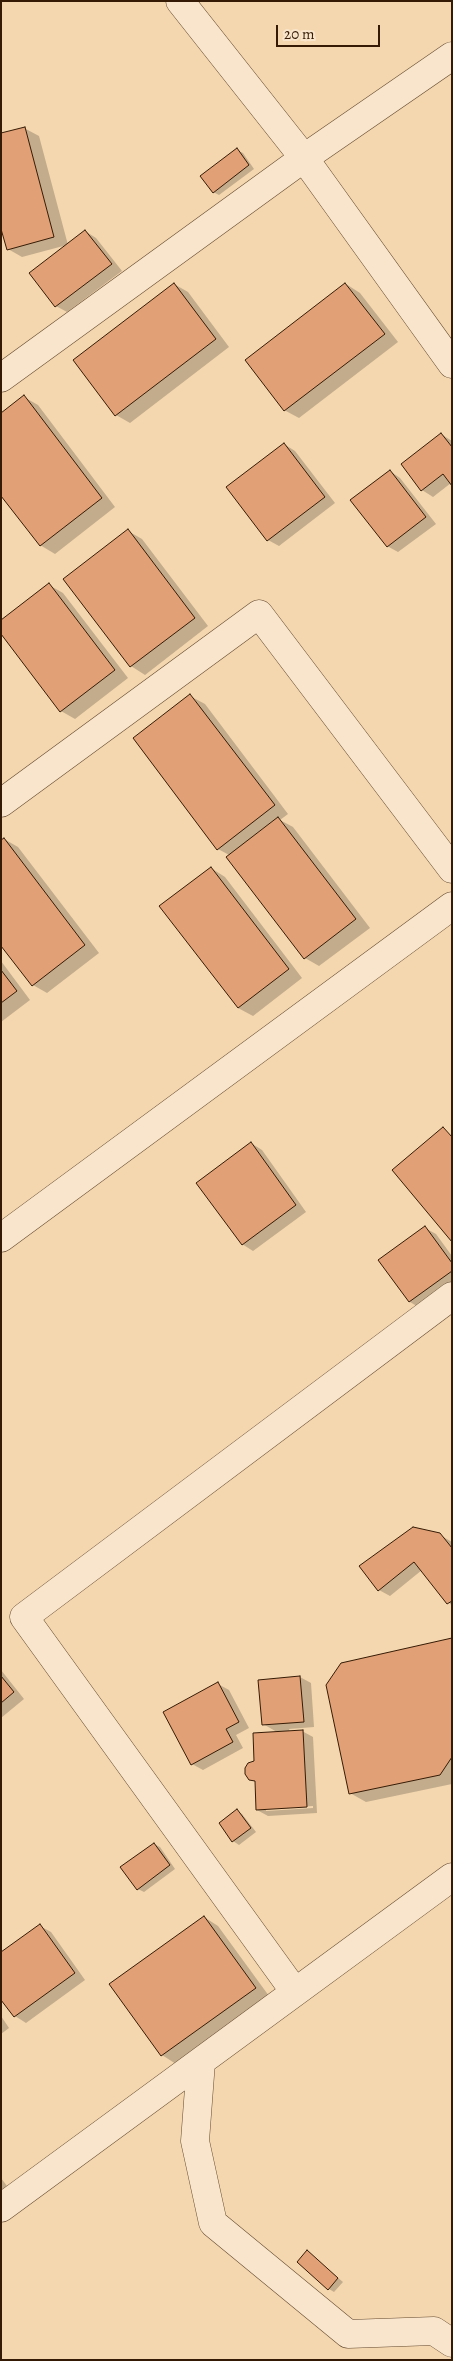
<!DOCTYPE html>
<html>
<head>
<meta charset="utf-8">
<style>
	body { margin:0 }
	#map { position:relative; width:453px; height:2361px; overflow:hidden; background:#f4d7af; font-family:Alegreya,serif }
	canvas { display:block }
	.frame { position:absolute; inset:0; border:2px solid #351b05; pointer-events:none }
	.scale { position:absolute; left:276px; top:25px; width:104px; height:22px; box-sizing:border-box; border:2px solid #351b05; border-top:0; padding-left:6px; font-size:15px; line-height:18px; white-space:nowrap; color:#351b05; -webkit-text-stroke:4px #f8e5cb; paint-order:stroke }
</style>
</head>
<body>
<div id="map">
<canvas width="453" height="2361"></canvas>
<div class="frame"></div>
<div class="scale">20 m</div>
</div>
<script>
const ctx = document.querySelector('canvas').getContext('2d');
ctx.lineJoin = 'round';
function paint(path, color) { ctx.fillStyle = color; ctx.fill(path, 'evenodd'); }
const poly = rows => new Path2D(rows.map(r => 'M' + r).join(''));
function strokePath(path, color, width, dash) { ctx.strokeStyle = color; ctx.lineWidth = width; ctx.lineCap = dash ? 'butt' : 'round'; ctx.setLineDash(dash || []); ctx.stroke(path); }
paint(poly([
	[24,128,39,136,68,245,85,231,96,238,122,271,67,312,56,306,67,245,22,257,8,249],
	[237,150,243,153,254,169,219,195,213,192],
	[174,284,188,292,229,347,130,423,116,415],
	[346,284,360,293,398,342,299,418,284,410],
	[24,397,38,405,115,507,55,554,40,545],
	[441,434,452,441,452,484,451,483,433,497,422,490,403,464],
	[284,444,295,451,335,503,279,546,268,540],
	[390,471,400,478,436,524,398,552,387,546],
	[128,531,142,539,208,626,145,675,131,666,65,580],
	[49,585,63,593,128,678,75,719,61,711,1,632],
	[190,696,205,704,288,814,280,820,293,827,370,928,319,966,305,958,231,856,218,849],
	[4,839,18,847,99,953,47,993,33,985],
	[211,868,225,877,302,978,253,1016,238,1008],
	[1,961,30,1000,1,1022],
	[251,1143,262,1150,306,1212,253,1251,242,1244],
	[425,1228,436,1234,452,1256,452,1285,420,1308,410,1302],
	[440,1535,452,1542,452,1606,422,1570,390,1596,379,1590],
	[452,1639,452,1784,366,1802,350,1793],
	[1,1670,24,1699,1,1718],
	[300,1677,311,1683,314,1727,289,1729,290,1732,302,1731,313,1737,317,1813,268,1816,257,1810,256,1782,250,1779,255,1762,277,1732,263,1724],
	[313,1806,313,1808,266,1811,266,1809],
	[218,1684,229,1690,249,1728,236,1735,243,1748,203,1770,192,1764],
	[237,1811,242,1814,256,1832,239,1845,233,1841,220,1823],
	[154,1844,160,1847,175,1869,144,1892,138,1889],
	[204,1917,218,1926,269,1996,176,2064,162,2055],
	[40,1926,51,1932,85,1980,26,2023,15,2016,1,1997],
	[1,2016,9,2028,1,2034],
	[1,2178,7,2186,1,2191],
	[307,2252,343,2282,334,2292,329,2289]
]), '#0003');
const building = poly([
	[25,127,54,237,7,250,1,229,1,133,25,127],
	[237,148,249,165,213,193,200,176,237,148],
	[85,230,112,264,55,307,29,273,85,230],
	[174,283,216,339,115,416,73,360,174,283],
	[345,283,385,334,284,411,245,360,345,283],
	[24,395,102,498,40,546,1,496,1,413,24,395],
	[441,433,452,447,452,486,443,474,421,491,401,464,441,433],
	[284,443,325,497,267,541,226,487,284,443],
	[390,470,426,517,387,547,350,500,390,470],
	[128,529,195,618,130,667,63,579,128,529],
	[49,583,115,670,60,712,1,634,1,620,49,583],
	[190,694,275,805,217,850,133,738,190,694],
	[278,817,356,919,304,959,226,857,278,817],
	[4,838,85,945,32,986,1,946,1,840,4,838],
	[211,867,289,969,238,1008,159,906,211,867],
	[1,970,17,991,1,1003,1,970],
	[443,1127,452,1137,452,1242,392,1170,443,1127],
	[251,1142,296,1205,242,1245,196,1183,251,1142],
	[425,1226,452,1263,452,1271,409,1302,378,1260,425,1226],
	[413,1527,440,1533,452,1548,452,1601,447,1604,414,1562,378,1591,359,1566,413,1527],
	[452,1638,452,1757,440,1775,349,1794,326,1685,341,1663,452,1638],
	[1,1676,14,1692,1,1703,1,1676],
	[300,1676,304,1722,262,1725,258,1680,300,1676],
	[218,1682,239,1722,226,1729,233,1742,191,1765,163,1712,218,1682],
	[303,1730,307,1807,256,1810,255,1781,249,1780,245,1774,245,1768,248,1763,254,1761,253,1733,303,1730],
	[237,1809,251,1828,232,1842,219,1823,237,1809],
	[154,1843,170,1865,137,1890,120,1867,154,1843],
	[204,1916,256,1988,161,2056,109,1984,204,1916],
	[40,1924,75,1973,14,2017,1,2000,1,1952,40,1924],
	[307,2250,338,2278,328,2290,297,2262,307,2250]
]);
paint(building, '#e1a076');
strokePath(building, '#351b05', 1);
const minor = poly([
	[180,1,304,158,452,364],
	[1,378,304,158,452,56],
	[1,803,259,614,452,869],
	[1,1238,452,906],
	[295,1992,24,1617,452,1296],
	[201,2062,195,2141,213,2223,348,2334,434,2331,452,2343],
	[1,2208,452,1877]
]);
strokePath(minor, '#654a30', 29);
strokePath(minor, '#f8e5cb', 28);
</script>
</body>
</html>
